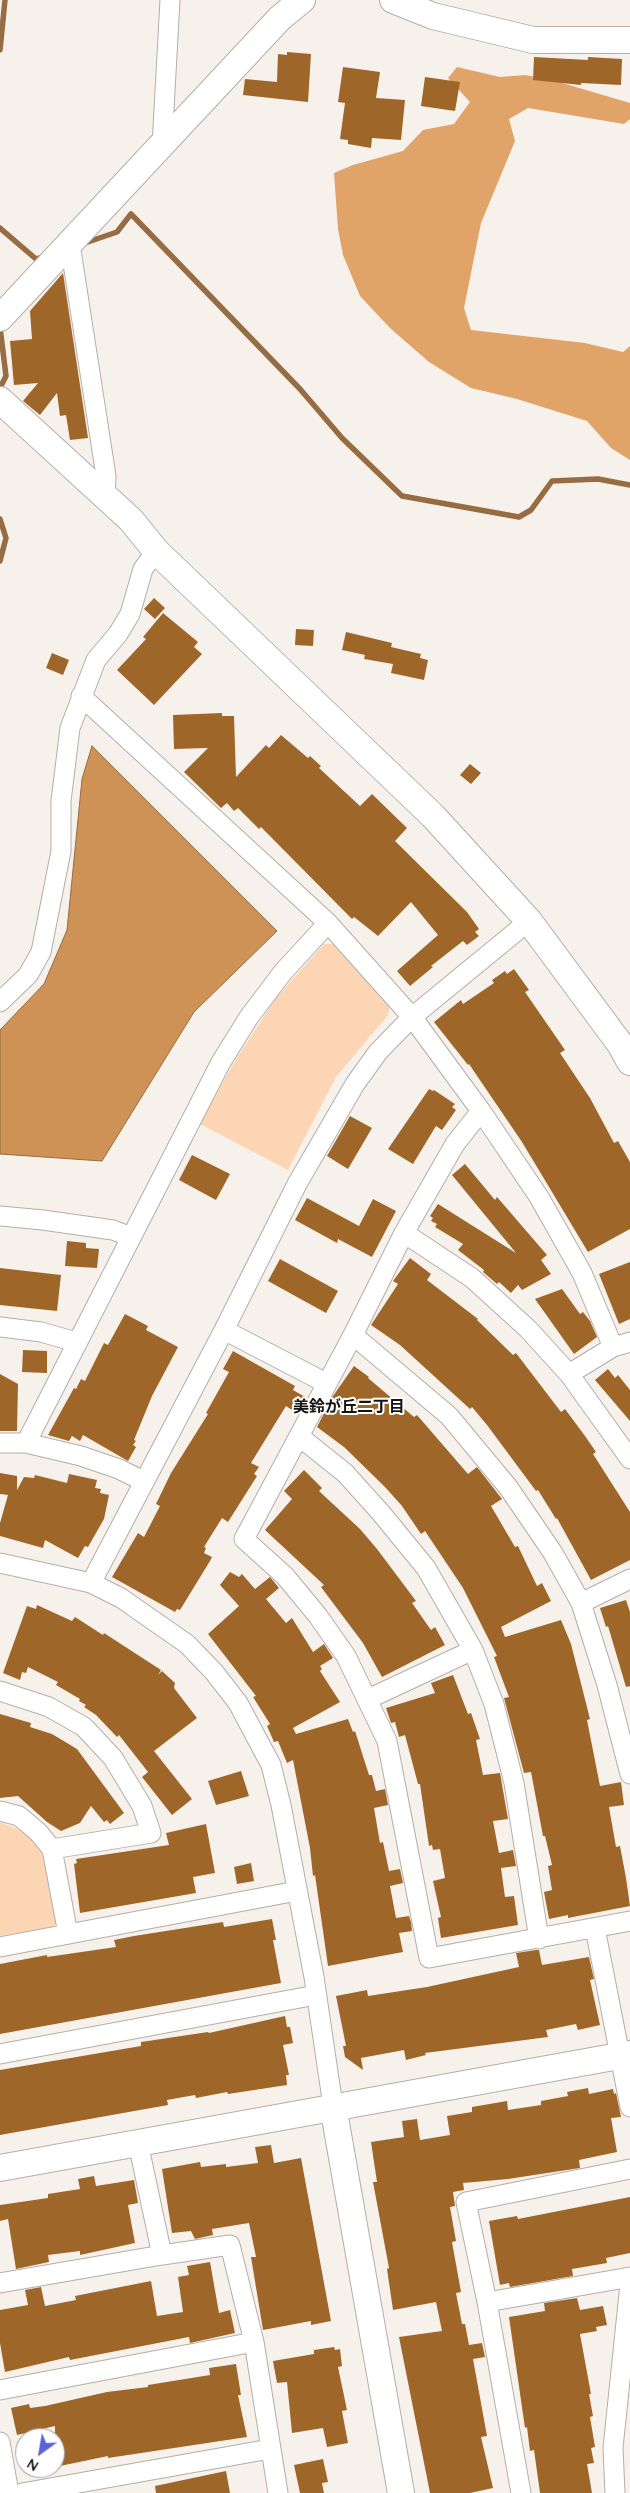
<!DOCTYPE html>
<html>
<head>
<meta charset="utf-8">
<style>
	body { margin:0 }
	#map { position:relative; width:630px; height:2493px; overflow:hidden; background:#f7f1eb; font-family:Quicksand,sans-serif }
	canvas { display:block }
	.north { position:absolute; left:15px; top:2428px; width:50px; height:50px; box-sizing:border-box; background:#fff; border:1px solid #a2a1a0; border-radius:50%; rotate:212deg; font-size:14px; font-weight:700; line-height:20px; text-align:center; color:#161412 }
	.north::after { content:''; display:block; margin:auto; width:18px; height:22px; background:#5764db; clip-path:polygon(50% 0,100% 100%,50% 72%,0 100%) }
</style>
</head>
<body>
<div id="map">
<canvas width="630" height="2493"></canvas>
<div class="north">N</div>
</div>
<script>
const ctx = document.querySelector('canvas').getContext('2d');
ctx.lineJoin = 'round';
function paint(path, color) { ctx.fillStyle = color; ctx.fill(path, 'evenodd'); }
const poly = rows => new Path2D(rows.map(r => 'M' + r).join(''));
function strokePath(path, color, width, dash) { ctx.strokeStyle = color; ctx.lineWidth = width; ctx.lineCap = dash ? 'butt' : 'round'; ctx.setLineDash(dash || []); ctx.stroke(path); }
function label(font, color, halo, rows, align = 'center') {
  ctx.font = font + ' Quicksand,"Noto Sans JP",sans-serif'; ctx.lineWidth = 4; ctx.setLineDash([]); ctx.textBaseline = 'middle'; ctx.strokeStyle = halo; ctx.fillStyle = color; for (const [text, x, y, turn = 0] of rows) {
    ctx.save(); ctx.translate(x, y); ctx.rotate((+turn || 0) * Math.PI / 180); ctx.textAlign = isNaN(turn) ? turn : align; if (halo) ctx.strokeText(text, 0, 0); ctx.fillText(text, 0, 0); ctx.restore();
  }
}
paint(poly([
	[324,944,333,944,390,1005,388,1015,336,1077,288,1170,200,1124,233,1064,276,998],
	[0,1822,25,1832,46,1859,58,1921,53,1927,0,1936]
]), '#fcd6b4');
paint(poly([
	[457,67,500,77,525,75,552,80,630,103,630,119,624,124,528,108,509,119,515,141,481,223,464,308,471,330,585,343,623,352,630,346,630,460,611,448,587,421,517,399,471,388,429,362,390,328,360,296,343,255,338,229,334,173,353,165,403,151,423,130,454,124,470,102,448,78]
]), '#e0a368');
const water = poly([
	[92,746,277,931,194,1012,102,1161,0,1154,0,1030,44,984,67,930,82,779,92,746]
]);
paint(water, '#ce9257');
strokePath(water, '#976c42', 1);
strokePath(poly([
	[0,50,5,0],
	[0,228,36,259,45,256],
	[82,244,117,232,131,214,300,389,342,438,402,496,519,517,531,510,552,481,598,479,630,485],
	[0,327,6,376,0,388],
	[0,519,6,538,0,561]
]), '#976c42', 5.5);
paint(poly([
	[287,52,311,54,308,102,243,95,245,79,277,82,278,54,287,55],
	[534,57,588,60,588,57,622,59,621,85,581,83,581,85,533,80],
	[343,67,380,72,376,98,405,100,401,140,372,138,371,148,348,144,348,140,340,139,345,103,338,102],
	[425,77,460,82,455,111,421,106],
	[63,273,88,438,70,440,66,415,60,416,57,393,40,415,23,401,38,383,14,385,10,341,32,339,30,311],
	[154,598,165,608,155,619,144,609],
	[163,613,198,642,194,647,202,654,154,705,117,670,146,639,143,637],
	[296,629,314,630,313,646,295,645],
	[346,632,392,643,391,647,421,654,420,658,428,660,424,680,391,673,393,664,364,659,365,655,342,650],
	[52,653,69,660,63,675,46,668],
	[222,713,222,716,234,716,236,777,266,745,269,748,281,735,308,758,310,756,321,766,319,768,360,806,372,794,407,828,395,841,467,912,479,929,475,932,479,936,467,945,463,941,431,966,433,967,410,986,397,971,438,935,411,902,378,936,354,917,352,919,261,827,259,829,238,808,234,811,227,803,221,808,184,772,208,748,174,749,173,715],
	[470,764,481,773,471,784,460,775],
	[514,969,529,990,525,992,565,1050,560,1053,590,1098,614,1143,618,1141,630,1162,630,1229,588,1252,522,1142,469,1064,468,1065,434,1022,461,1000,463,1004,494,983,492,980,505,971,507,974],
	[429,1089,433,1091,434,1090,455,1104,452,1107,456,1110,442,1130,436,1126,413,1164,388,1149],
	[350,1116,372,1128,348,1169,327,1156],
	[192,1155,230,1174,216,1200,179,1180],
	[465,1164,495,1200,497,1197,547,1255,541,1260,551,1274,522,1290,518,1285,511,1293,499,1282,497,1284,483,1272,484,1270,458,1250,463,1244,435,1227,437,1224,431,1221,433,1218,430,1216,438,1204,516,1253,452,1175],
	[307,1198,359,1226,373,1199,396,1211,372,1257,338,1239,337,1243,295,1220],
	[67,1241,86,1243,86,1248,99,1249,97,1268,65,1266],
	[410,1258,431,1274,427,1280,478,1319,477,1320,513,1355,516,1353,561,1412,565,1409,585,1436,596,1452,593,1454,630,1512,630,1560,591,1580,557,1518,556,1519,538,1490,536,1491,487,1425,472,1407,470,1409,400,1345,371,1325,398,1284,393,1281],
	[280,1259,338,1291,326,1313,268,1281],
	[630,1262,630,1319,619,1324,599,1274],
	[0,1268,61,1275,57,1311,0,1305],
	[562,1289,580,1314,583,1312,590,1321,597,1337,574,1354,535,1299],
	[125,1314,148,1326,146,1330,178,1347,152,1396,134,1440,136,1441,133,1445,136,1447,128,1461,83,1435,80,1441,72,1436,69,1441,48,1435,74,1388,76,1389,81,1379,85,1381,104,1343,108,1345],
	[23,1350,47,1351,47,1373,22,1372],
	[233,1351,295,1386,293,1390,307,1398,298,1414,286,1406,251,1463,259,1467,254,1474,257,1476,228,1522,222,1518,204,1547,206,1548,204,1553,212,1557,210,1561,180,1610,177,1609,175,1612,112,1577,138,1533,144,1537,160,1506,156,1504,171,1473,208,1414,206,1413,229,1372,223,1369],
	[354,1366,369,1377,368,1378,414,1417,417,1415,468,1474,477,1467,502,1499,491,1506,515,1547,518,1546,537,1586,542,1583,551,1601,501,1627,505,1637,561,1620,571,1644,590,1719,587,1720,600,1786,621,1782,624,1805,609,1807,616,1847,620,1846,626,1878,630,1906,578,1916,568,1918,568,1915,549,1919,544,1892,552,1890,548,1866,552,1865,545,1836,543,1836,531,1772,524,1773,504,1698,509,1697,494,1657,497,1656,463,1588,425,1531,421,1534,402,1506,385,1487,344,1447,317,1427,333,1396],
	[608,1369,615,1378,618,1375,630,1390,630,1421,595,1380],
	[0,1374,18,1384,17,1431,0,1431],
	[304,1470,322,1488,319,1491,360,1529,377,1549,416,1601,412,1603,431,1630,435,1627,445,1645,382,1677,363,1643,321,1587,324,1585,265,1530,292,1499,284,1491],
	[0,1473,17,1476,17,1490,24,1477,34,1478,35,1475,67,1483,69,1474,97,1480,95,1488,101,1489,100,1493,109,1495,104,1519,88,1547,85,1546,78,1558,45,1540,43,1548,0,1536,0,1523,8,1495,0,1494],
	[230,1572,239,1577,242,1574,255,1589,270,1577,279,1588,266,1599,286,1623,292,1618,313,1652,324,1644,333,1658,320,1666,322,1669,320,1671,340,1702,293,1728,296,1734,348,1719,353,1732,355,1731,369,1775,372,1775,376,1791,385,1789,388,1805,374,1808,380,1843,383,1842,389,1871,400,1869,403,1883,390,1886,396,1918,409,1916,411,1922,412,1931,399,1933,403,1952,328,1966,315,1875,313,1876,310,1848,293,1760,287,1763,278,1741,274,1742,267,1726,270,1724,253,1697,256,1696,208,1634,239,1606,220,1585],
	[626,1600,630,1612,630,1686,626,1687,608,1626,606,1627,600,1608],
	[37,1605,72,1621,75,1617,103,1635,104,1633,161,1670,158,1675,162,1671,175,1683,174,1688,197,1718,154,1751,192,1799,172,1815,142,1777,148,1772,119,1735,117,1737,96,1715,84,1707,86,1705,79,1701,80,1699,56,1685,58,1682,28,1667,26,1673,22,1672,20,1680,3,1673,27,1606,36,1609],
	[453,1675,468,1714,471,1713,480,1739,476,1740,483,1775,500,1773,508,1819,493,1821,499,1853,513,1850,516,1866,501,1868,505,1897,514,1896,518,1925,441,1938,438,1918,441,1917,433,1881,445,1878,440,1849,433,1850,432,1845,429,1846,420,1784,418,1784,405,1735,399,1737,395,1722,391,1723,386,1708,435,1693,431,1683],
	[0,1714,31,1723,30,1727,52,1734,77,1749,124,1813,110,1824,107,1820,104,1822,91,1806,80,1823,61,1831,47,1822,18,1796,0,1798],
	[241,1771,249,1796,216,1805,208,1781],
	[206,1824,215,1873,193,1877,196,1893,80,1913,74,1864,77,1863,76,1859,169,1845,166,1833],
	[251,1863,254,1881,237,1884,234,1867],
	[272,1919,276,1940,273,1940,281,1983,0,2034,0,1964,47,1955,47,1957,116,1947,114,1940,134,1936,223,1922,224,1927],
	[536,1950,539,1950,542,1965,589,1957,594,1979,590,1980,600,2025,578,2030,576,2024,546,2030,548,2037,425,2053,426,2055,406,2060,404,2050,361,2058,363,2070,345,2057,343,2046,346,2046,336,1996,367,1990,368,1996,427,1987,519,1967,516,1953],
	[285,2016,287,2027,290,2027,293,2043,283,2045,289,2075,286,2075,287,2085,228,2094,227,2092,196,2098,195,2095,167,2100,168,2105,0,2135,0,2070,141,2046,141,2042,208,2032,209,2033],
	[588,2088,589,2094,613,2089,614,2094,616,2093,621,2117,611,2118,617,2152,579,2160,580,2168,508,2179,463,2183,464,2190,453,2192,455,2206,450,2207,456,2241,452,2242,461,2292,456,2293,462,2324,465,2324,469,2345,482,2343,485,2357,473,2359,487,2436,481,2437,493,2488,470,2493,430,2493,399,2337,442,2331,436,2302,393,2310,387,2269,389,2268,373,2182,377,2182,371,2142,404,2137,402,2121,417,2119,420,2140,450,2135,447,2116,472,2112,472,2107,507,2101,508,2110,541,2105,541,2101,568,2096,567,2092],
	[271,2145,274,2163,301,2158,331,2321,311,2325,311,2321,263,2330,251,2257,256,2257,249,2223,212,2229,213,2235,195,2239,191,2231,172,2233,162,2169,200,2162,201,2167,226,2164,226,2167,258,2163,255,2147],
	[94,2176,96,2186,134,2180,138,2203,128,2205,135,2243,80,2255,80,2251,48,2255,49,2262,16,2269,8,2219,0,2221,0,2205,48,2198,48,2194,80,2189,78,2179],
	[630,2197,630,2253,606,2258,607,2263,572,2269,573,2276,510,2287,509,2283,500,2285,489,2221,517,2216,518,2219],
	[210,2262,219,2313,230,2310,235,2333,190,2343,189,2337,70,2360,69,2357,5,2372,0,2343,0,2310,28,2305,25,2290,41,2287,45,2306,76,2300,75,2296,151,2281,157,2316,183,2312,178,2277,189,2275,187,2266],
	[577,2298,580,2310,603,2306,607,2325,596,2327,597,2331,580,2334,591,2394,589,2394,593,2416,590,2417,595,2447,591,2448,594,2463,587,2464,592,2493,540,2493,534,2450,530,2451,527,2427,525,2428,509,2317,545,2311,544,2303],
	[334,2347,335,2350,340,2349,342,2366,338,2367,347,2410,342,2411,348,2443,327,2447,323,2428,292,2433,287,2382,277,2383,273,2361,314,2354,314,2350],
	[236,2364,241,2395,238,2395,247,2437,108,2458,108,2456,55,2467,55,2426,17,2435,11,2408,29,2404,30,2408,45,2406,107,2392,148,2387,148,2385,210,2375,209,2368],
	[323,2459,328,2482,322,2483,324,2493,300,2493,294,2465],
	[226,2471,230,2493,156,2493,155,2486]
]), '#9f6629');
const street = poly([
	[162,146,170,0],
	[70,244,106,476,105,499],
	[81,696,328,923,412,1017,481,1111,539,1197,582,1273,613,1347],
	[0,1002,28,975,41,952,61,851,61,801,70,728,96,660,118,634,130,614,143,569,156,551],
	[481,1111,455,1144,404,1233,353,1335,244,1539,285,1576,318,1616,346,1656,387,1741,429,1958,630,1921],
	[0,1216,43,1220,113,1230,131,1237],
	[404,1233,472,1278,528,1329,569,1374,630,1459],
	[0,1327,41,1332,76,1342],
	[224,1330,326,1383],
	[353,1335,449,1416,508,1487,553,1553,581,1603,607,1685,630,1774],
	[569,1374,613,1347,630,1342],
	[300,1437,345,1473,381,1513,426,1568,473,1650,494,1704,514,1783,539,1939],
	[0,1443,26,1443,81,1456,119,1469,143,1481],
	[26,1443,221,1062,249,1017,283,972,328,923],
	[0,1563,91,1583,121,1598,187,1644,214,1672,238,1703,271,1765,281,1805,314,1977,333,2106],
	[91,1583,224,1330,297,1184,355,1084,378,1052,412,1017,529,921],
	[581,1603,630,1579],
	[0,1691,49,1707,84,1727,113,1758,142,1806,151,1833,52,1849],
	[368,1699,473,1650],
	[0,1811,19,1816,38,1832,52,1849,68,1934],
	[595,1928,630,2107],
	[0,1947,297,1891],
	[0,2054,316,1995],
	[138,2143,162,2255],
	[0,2283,162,2255,230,2245,254,2342,278,2493],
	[487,2302,630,2277],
	[0,2390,254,2342],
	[0,2442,9,2493],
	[22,2493,270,2449],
	[521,2493,487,2302,466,2202,630,2169],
	[615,2493,613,2448,630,2284]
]);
const secondary = poly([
	[393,0,433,16,533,40,630,40],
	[0,318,280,18,302,0],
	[0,400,131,520,156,551,433,816,529,921,620,1044,630,1062],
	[333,2106,401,2493],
	[0,2168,630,2054]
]);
strokePath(street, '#b4aea8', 21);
strokePath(secondary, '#b4aea8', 28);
strokePath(street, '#fff', 19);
strokePath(secondary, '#fff', 26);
label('bold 16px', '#161412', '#fff', [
	["美鈴が丘二丁目",349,1407]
]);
</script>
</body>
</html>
